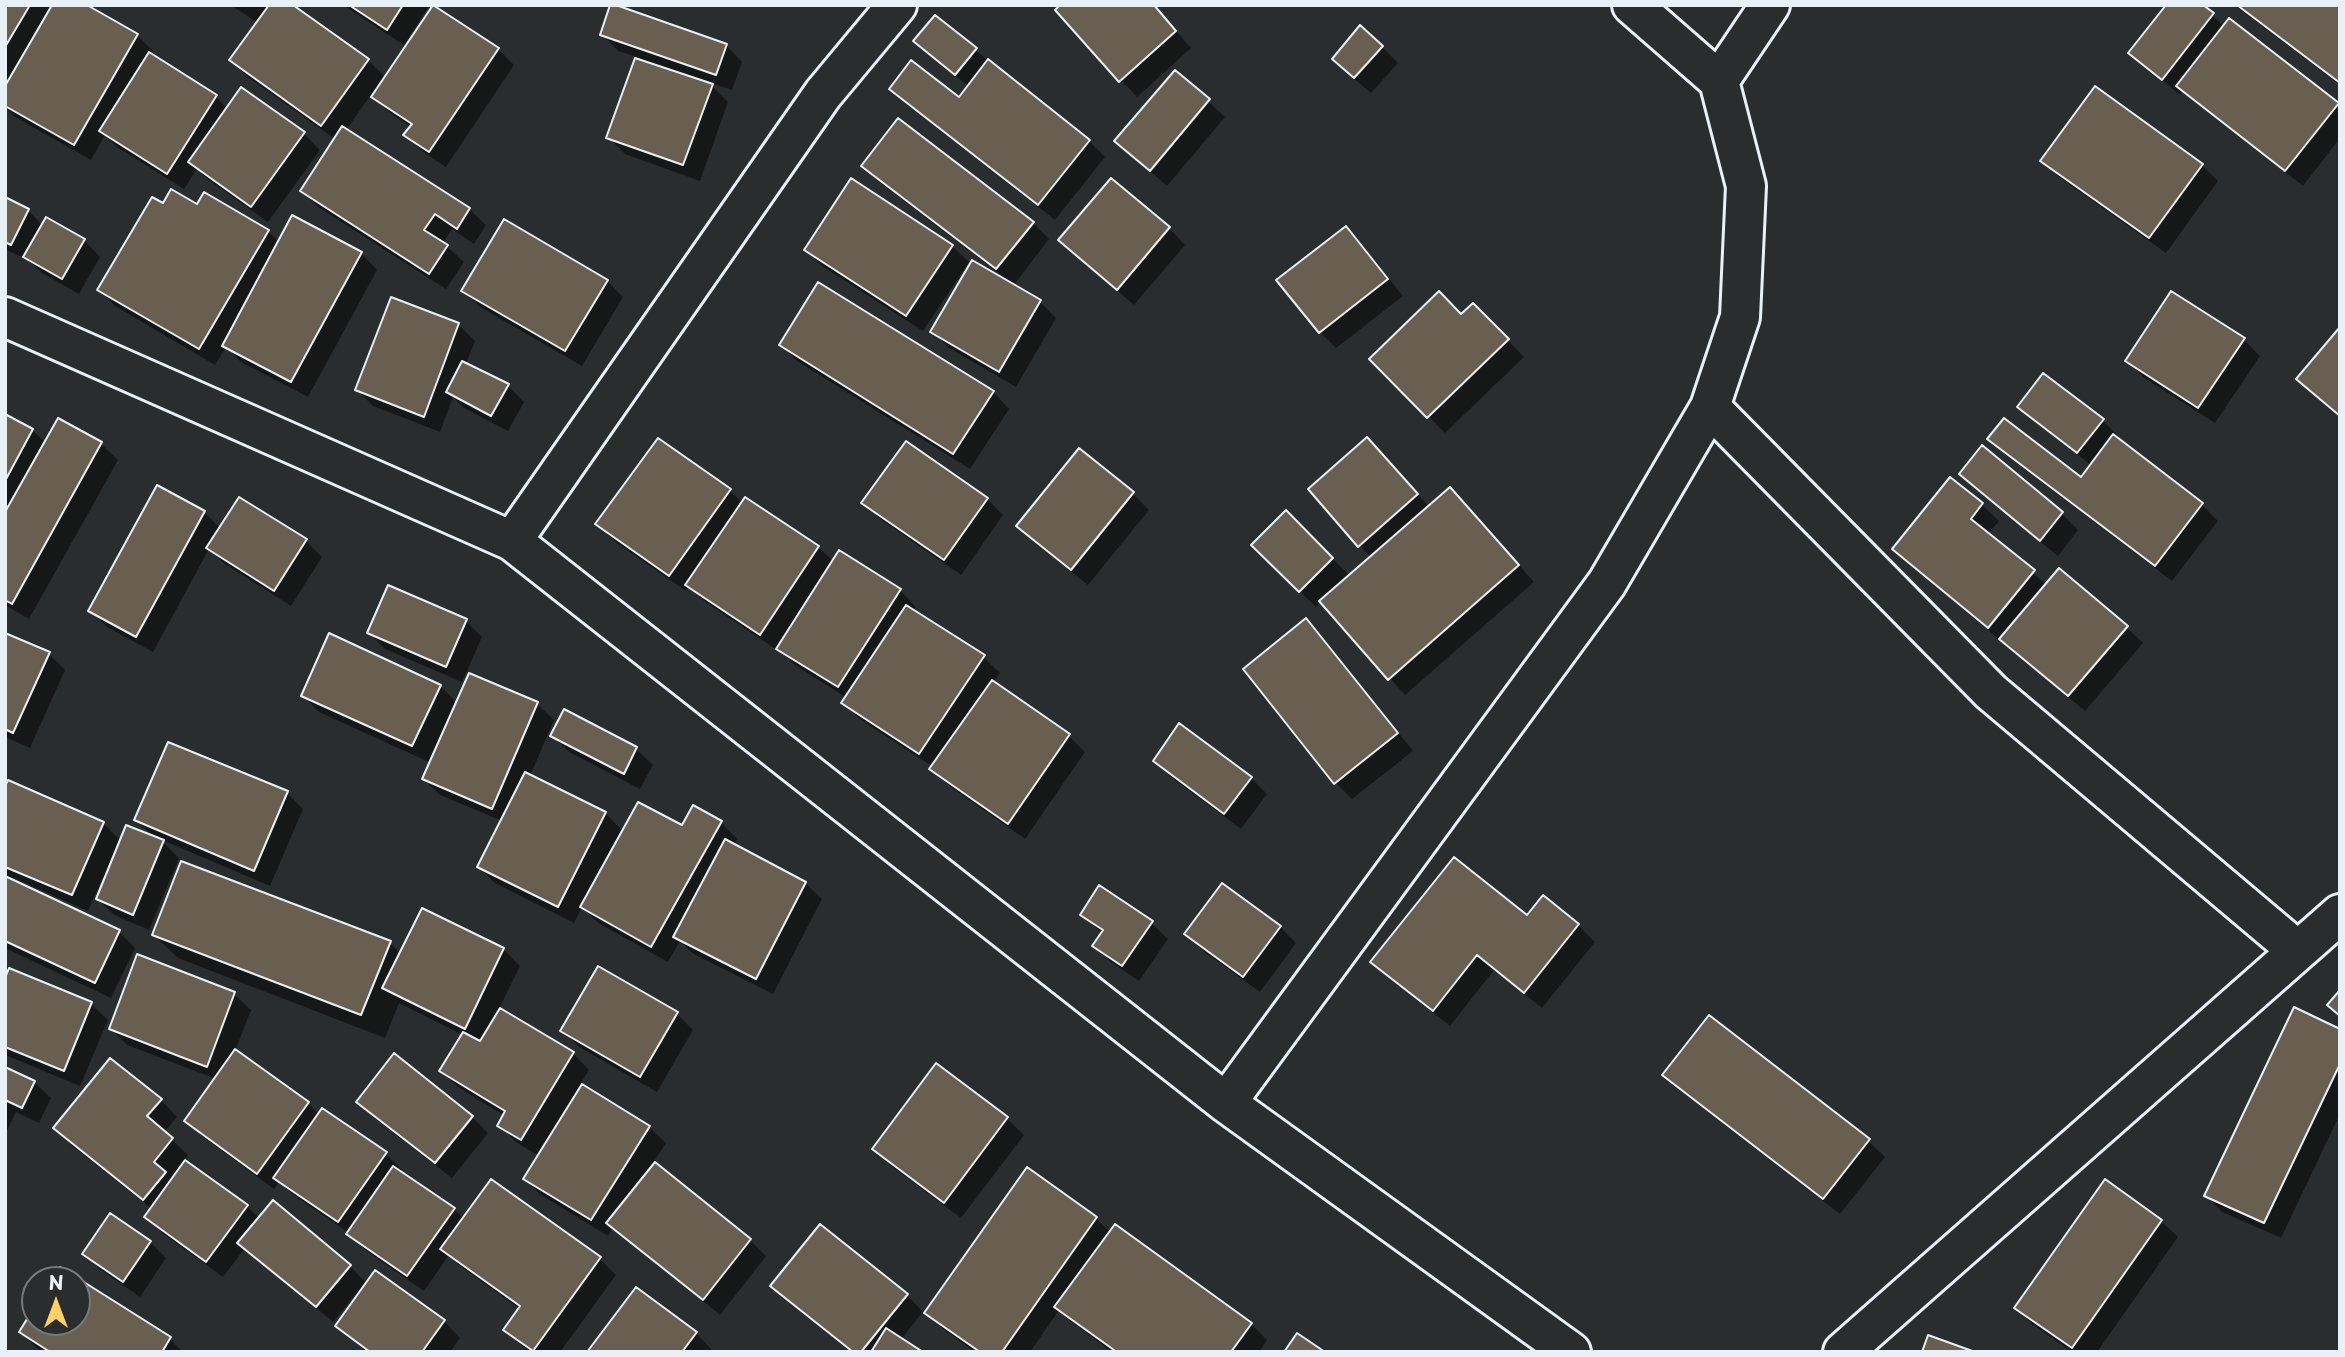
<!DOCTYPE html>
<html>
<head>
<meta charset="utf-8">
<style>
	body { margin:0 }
	#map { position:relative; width:2345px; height:1357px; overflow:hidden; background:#2a2d2e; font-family:"Playpen Sans",sans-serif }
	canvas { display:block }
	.frame { position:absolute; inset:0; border:7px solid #e8f1f8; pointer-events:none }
	.north { position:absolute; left:21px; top:1266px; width:70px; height:70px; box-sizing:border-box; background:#2a2d2e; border:2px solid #767b7f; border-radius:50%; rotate:0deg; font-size:19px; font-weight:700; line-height:28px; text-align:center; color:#e8f1f8 }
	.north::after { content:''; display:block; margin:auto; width:24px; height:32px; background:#ffd166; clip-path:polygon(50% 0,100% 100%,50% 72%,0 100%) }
</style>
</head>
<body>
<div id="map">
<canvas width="2345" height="1357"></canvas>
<div class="frame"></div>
<div class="north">N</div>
</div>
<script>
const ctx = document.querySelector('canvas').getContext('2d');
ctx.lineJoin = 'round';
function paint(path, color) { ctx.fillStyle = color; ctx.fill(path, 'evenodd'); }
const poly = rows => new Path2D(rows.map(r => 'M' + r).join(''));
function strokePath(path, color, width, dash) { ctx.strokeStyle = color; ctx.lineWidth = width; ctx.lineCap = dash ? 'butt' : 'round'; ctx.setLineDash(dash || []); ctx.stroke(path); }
paint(poly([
	[5,5,84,5,137,35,153,51,151,55,216,97,228,109,241,90,304,134,320,150,268,222,206,178,197,169,184,189,117,147,105,135,91,160,15,117,5,107,5,90,9,83,5,80],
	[231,5,290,5,368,60,386,78,498,49,514,65,446,167,422,151,406,135,411,127,390,113,371,95,346,130,469,209,486,225,474,244,452,229,443,243,464,262,446,289,318,207,302,191,335,139,248,77,231,60,258,23],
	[343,5,430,5,404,45],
	[1153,5,1191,48,1137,97,1121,80],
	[2200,5,2225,27,2340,106,2340,138,2303,186,2195,102,2183,90,2180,95,2131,53],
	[2234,5,2340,5,2340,85],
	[935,18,1089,141,1105,157,1055,220,908,105,891,89,959,100,969,87,915,41],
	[602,34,726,45,742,62,732,90,708,82,728,102,700,181,625,154,608,137,637,57,618,51],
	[1382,47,1398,63,1371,93,1350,75],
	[1176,72,1225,117,1167,186,1116,141],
	[2043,161,2202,165,2218,181,2166,253,2059,177],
	[863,166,1033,223,1049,239,1013,286,1039,301,1056,318,1016,387,949,348,933,332,1009,281,879,182],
	[5,199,28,210,43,226,84,240,100,257,79,294,42,273,28,260,5,249],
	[163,206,268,231,280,243,361,253,377,270,308,397,241,362,226,347,215,365,115,306,99,289],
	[1169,228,1185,245,1134,305,1060,240],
	[1346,228,1362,245,1403,296,1336,348,1320,332],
	[952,246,969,262,923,331,822,266,806,250],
	[607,281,623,297,582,366,480,307,463,290],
	[2171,293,2244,340,2260,356,2215,423,2143,377,2127,360],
	[1473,305,1524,357,1445,433,1372,359,1461,316],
	[458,324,475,341,466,364,508,386,524,402,508,431,464,408,453,397,440,432,373,406,357,390],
	[781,345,993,392,1009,409,970,469,797,361],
	[2020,406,2103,421,2119,437,2117,439,2202,505,2218,521,2172,581,2006,455,1989,439,2081,479,2091,465,2036,423],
	[5,416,32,430,46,443,59,420,101,444,118,460,29,619,5,605],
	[658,440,730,491,743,503,818,547,834,562,900,590,916,607,913,612,983,657,1000,673,993,683,1069,736,1085,752,1025,839,948,785,932,769,933,767,860,719,844,703,847,698,795,665,778,648,777,650,704,601,689,586,686,591,614,541,598,524],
	[1982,448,2062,514,2078,530,2058,556,1977,490,1961,474],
	[1079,450,1133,494,1149,510,1088,585,1034,542,1018,526],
	[1384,456,1429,507,1466,505,1534,582,1405,695,1321,601,1316,607,1253,545,1286,512,1350,576,1371,557,1359,545],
	[1951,480,1982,505,1999,521,1987,535,2047,585,2126,627,2143,643,2085,711,1910,565,1894,549],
	[987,499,1003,515,961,575,880,519,864,503],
	[204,512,221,529,306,541,322,557,291,606,225,564,209,549,153,652,107,627,91,611],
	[466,621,482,637,462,682,385,649,369,633],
	[1306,621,1322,637,1413,751,1352,799,1336,783,1245,669],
	[5,635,49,654,65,670,30,748,5,737],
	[469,675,537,704,554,720,530,776,605,813,624,832,721,822,737,839,733,846,805,883,822,899,773,994,692,953,680,941,668,962,598,923,582,907,574,923,495,883,479,867,502,821,440,795,424,779,431,763,319,712,303,695,440,686,457,703],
	[565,712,636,749,653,765,640,789,569,752,552,736],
	[1155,761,1251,778,1267,794,1241,829,1171,777],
	[5,790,103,823,121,841,155,839,136,820,287,793,303,809,270,886,160,839,179,858,149,930,114,915,98,899,106,879,103,877,88,911,16,879,14,882,119,932,135,948,111,998,5,948],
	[1543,898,1578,925,1595,942,1542,1008,1494,970,1450,1026,1389,978,1372,962,1527,917],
	[1082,915,1151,923,1168,939,1139,981,1111,962,1094,946,1103,934],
	[1280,927,1296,943,1260,992,1202,950,1186,934],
	[154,935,390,943,401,954,503,949,520,966,499,1009,573,1053,589,1070,580,1085,649,1127,666,1143,653,1163,750,1240,766,1256,720,1315,613,1227,608,1236,541,1195,525,1179,539,1156,516,1142,499,1125,505,1116,458,1087,441,1071,463,1035,399,1003,385,1038,178,958],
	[5,965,10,970,91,1004,108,1020,80,1086,5,1055],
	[234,994,251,1010,235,1051,308,1103,319,1115,386,1154,402,1170,400,1173,454,1209,464,1219,600,1259,616,1275,560,1352,530,1352,522,1346,506,1330,520,1309,459,1265,449,1255,424,1291,365,1250,349,1233,292,1194,279,1182,274,1189,203,1137,186,1121,216,1079,127,1045,111,1029],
	[677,1014,693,1030,657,1092,579,1047,563,1031],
	[2340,1031,2340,1114,2281,1238,2222,1212,2206,1195],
	[936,1065,1007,1119,1024,1135,961,1218,890,1165,874,1148],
	[5,1069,34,1082,51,1098,39,1123,16,1112,5,1135],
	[1664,1075,1868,1141,1885,1157,1840,1214,1681,1091],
	[161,1100,177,1117,164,1132,188,1155,183,1161,247,1206,260,1219,350,1266,367,1284,444,1321,460,1338,450,1352,366,1352,337,1326,358,1297,355,1295,333,1322,245,1248,223,1277,162,1233,146,1217,152,1209,71,1145,55,1128],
	[358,1102,472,1117,488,1133,452,1178,374,1118],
	[1027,1170,1096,1218,1111,1233,1251,1324,1267,1340,1259,1352,1112,1352,1073,1323,1059,1310,1030,1352,975,1352,943,1329,926,1312],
	[2161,1221,2178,1237,2097,1352,2072,1352,2032,1324,2016,1308],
	[820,1227,907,1295,923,1312,901,1339,920,1352,851,1352,788,1302,772,1286],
	[150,1242,166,1258,140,1297,101,1270,84,1253],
	[77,1280,170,1339,183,1352,43,1352,37,1348,21,1332,35,1310,35,1322,77,1322],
	[696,1333,712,1350,711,1352,589,1352]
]), '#0007');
const building = poly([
	[5,5,30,5,5,47,5,5],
	[52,5,87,5,138,34,74,145,5,106,5,86,52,5],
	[269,5,293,5,369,59,321,126,229,60,269,5],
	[349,5,403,5,387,30,349,5],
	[433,5,499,48,429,152,403,135,412,124,371,97,433,5],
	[610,5,616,5,727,44,716,75,600,35,610,5],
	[1060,5,1154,5,1176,31,1119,82,1055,10,1060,5],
	[2166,5,2203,5,2214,13,2162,80,2128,53,2166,5],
	[2237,5,2340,5,2340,83,2237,5],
	[935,15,977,48,955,75,913,41,935,15],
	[2229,18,2339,103,2285,171,2176,86,2229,18],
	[1360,25,1383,46,1354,78,1332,59,1360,25],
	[149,52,217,95,167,174,99,131,149,52],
	[635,58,713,84,683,165,606,138,635,58],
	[988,59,1090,140,1038,205,889,89,911,60,959,97,988,59],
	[1175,70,1210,99,1150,171,1114,141,1175,70],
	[2095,86,2203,164,2149,238,2040,161,2095,86],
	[241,87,305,132,251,207,188,162,241,87],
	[898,118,1034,222,996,269,861,166,898,118],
	[342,126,470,208,457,229,435,214,424,230,448,245,429,274,300,191,342,126],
	[851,178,953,245,906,316,804,250,851,178],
	[1111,178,1170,227,1117,290,1058,240,1111,178],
	[171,189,197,204,204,192,269,230,199,349,97,290,152,197,163,203,171,189],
	[5,197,29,209,11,245,5,242,5,197],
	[292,215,362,252,291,382,222,346,292,215],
	[46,217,85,239,62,279,23,257,46,217],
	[504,219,608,280,565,351,461,291,504,219],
	[1346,226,1388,279,1319,333,1276,280,1346,226],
	[972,260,1041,300,999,372,930,332,972,260],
	[818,282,994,391,953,454,779,345,818,282],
	[1439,291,1461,314,1473,303,1509,339,1427,418,1369,359,1439,291],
	[2171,291,2245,338,2198,408,2125,361,2171,291],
	[391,297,459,323,424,417,355,390,391,297],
	[2340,327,2340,416,2296,379,2340,327],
	[462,361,509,384,491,416,446,392,462,361],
	[2043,373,2104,419,2077,453,2017,407,2043,373],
	[5,414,33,429,5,481,5,414],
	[58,418,102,442,12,604,5,600,5,512,58,418],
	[2004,418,2081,477,2113,434,2203,503,2155,566,1987,439,2004,418],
	[1367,437,1418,494,1358,547,1308,489,1367,437],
	[658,438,731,489,669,576,595,524,658,438],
	[906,441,988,498,944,560,861,503,906,441],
	[1982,445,2063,512,2040,541,1959,474,1982,445],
	[1079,448,1134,492,1071,570,1016,526,1079,448],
	[1950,477,1983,503,1971,519,2035,570,1988,628,1892,549,1950,477],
	[157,485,205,511,136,637,88,611,157,485],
	[1450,487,1519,565,1388,680,1319,601,1450,487],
	[239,497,307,539,274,591,206,548,239,497],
	[745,497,819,546,760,635,685,585,745,497],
	[1286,510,1333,558,1299,592,1251,545,1286,510],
	[839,550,901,589,838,687,776,649,839,550],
	[2059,568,2128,626,2068,696,1999,639,2059,568],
	[388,585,467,619,446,667,367,633,388,585],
	[906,605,985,655,919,754,841,703,906,605],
	[1306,618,1398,733,1334,784,1243,669,1306,618],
	[5,633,50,652,13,733,5,729,5,633],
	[329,633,441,685,412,746,301,696,329,633],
	[469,673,538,702,492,809,422,779,469,673],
	[992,680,1070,734,1008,824,929,769,992,680],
	[564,709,637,747,624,774,550,736,564,709],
	[1179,723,1252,777,1224,814,1153,761,1179,723],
	[168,742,288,791,254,871,134,820,168,742],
	[525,772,606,812,558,907,477,867,525,772],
	[8,780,104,822,72,895,5,867,5,786,8,780],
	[638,802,682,825,693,805,722,821,651,947,580,907,638,802],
	[126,825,164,840,133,915,96,899,126,825],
	[725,839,806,882,756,979,673,937,725,839],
	[1454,857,1527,915,1543,895,1579,924,1524,993,1477,955,1433,1011,1370,962,1454,857],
	[181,861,391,941,361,1015,152,935,181,861],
	[5,876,120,930,95,983,5,941,5,876],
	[1222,883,1281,926,1243,977,1184,934,1222,883],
	[1099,885,1153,921,1122,966,1092,946,1103,930,1080,915,1099,885],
	[422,908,504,948,465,1029,382,988,422,908],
	[137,954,235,992,207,1067,109,1029,137,954],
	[598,966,678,1012,640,1077,560,1031,598,966],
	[9,968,92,1002,64,1071,5,1047,5,978,9,968],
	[2340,990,2340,1016,2327,1005,2340,990],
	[2294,1007,2340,1029,2340,1064,2264,1223,2204,1196,2294,1007],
	[500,1008,574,1052,521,1140,497,1126,505,1111,439,1071,463,1032,480,1041,500,1008],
	[1709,1015,1870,1139,1823,1199,1662,1075,1709,1015],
	[235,1049,309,1102,257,1174,184,1121,235,1049],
	[394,1053,473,1116,435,1163,356,1102,394,1053],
	[110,1058,162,1099,147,1116,173,1138,154,1162,166,1172,143,1200,53,1128,110,1058],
	[936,1063,1008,1117,944,1203,872,1149,936,1063],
	[5,1067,35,1081,22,1108,5,1100,5,1067],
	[582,1084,650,1126,591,1220,523,1179,582,1084],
	[322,1108,387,1152,338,1222,273,1178,322,1108],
	[185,1160,248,1205,206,1262,144,1217,185,1160],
	[655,1162,751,1239,703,1300,606,1223,655,1162],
	[393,1166,455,1208,407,1276,346,1234,393,1166],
	[1027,1167,1097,1217,1002,1352,980,1352,924,1313,1027,1167],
	[491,1179,601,1257,533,1351,503,1330,520,1306,440,1249,491,1179],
	[2105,1179,2162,1220,2072,1348,2014,1308,2105,1179],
	[273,1200,351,1265,316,1307,237,1243,273,1200],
	[110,1213,151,1241,123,1282,82,1254,110,1213],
	[820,1224,908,1294,861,1352,853,1352,770,1286,820,1224],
	[1115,1224,1252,1323,1231,1352,1113,1352,1114,1350,1054,1307,1115,1224],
	[60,1267,171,1337,162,1352,50,1352,19,1332,35,1306,35,1322,77,1322,77,1280,52,1280,60,1267],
	[375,1270,445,1320,422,1352,370,1352,335,1326,375,1270],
	[636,1287,697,1332,682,1352,587,1352,636,1287],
	[886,1328,923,1352,871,1352,886,1328],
	[1297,1333,1325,1352,1284,1352,1297,1333],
	[1928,1335,1975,1352,1922,1352,1928,1335]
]);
paint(building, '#695f50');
strokePath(building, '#e8f1f8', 2);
const minor = poly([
	[1719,81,1770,5],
	[5,317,512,541,1226,1103,1571,1352],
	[1710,407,1991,692,2298,951],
	[512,541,823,94,897,5],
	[1226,1103,1607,583,1710,407,1740,317,1746,186,1719,81,1632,5],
	[1843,1352,2340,914]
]);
strokePath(minor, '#e8f1f8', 44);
strokePath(minor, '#2a2d2e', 38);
</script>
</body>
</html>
